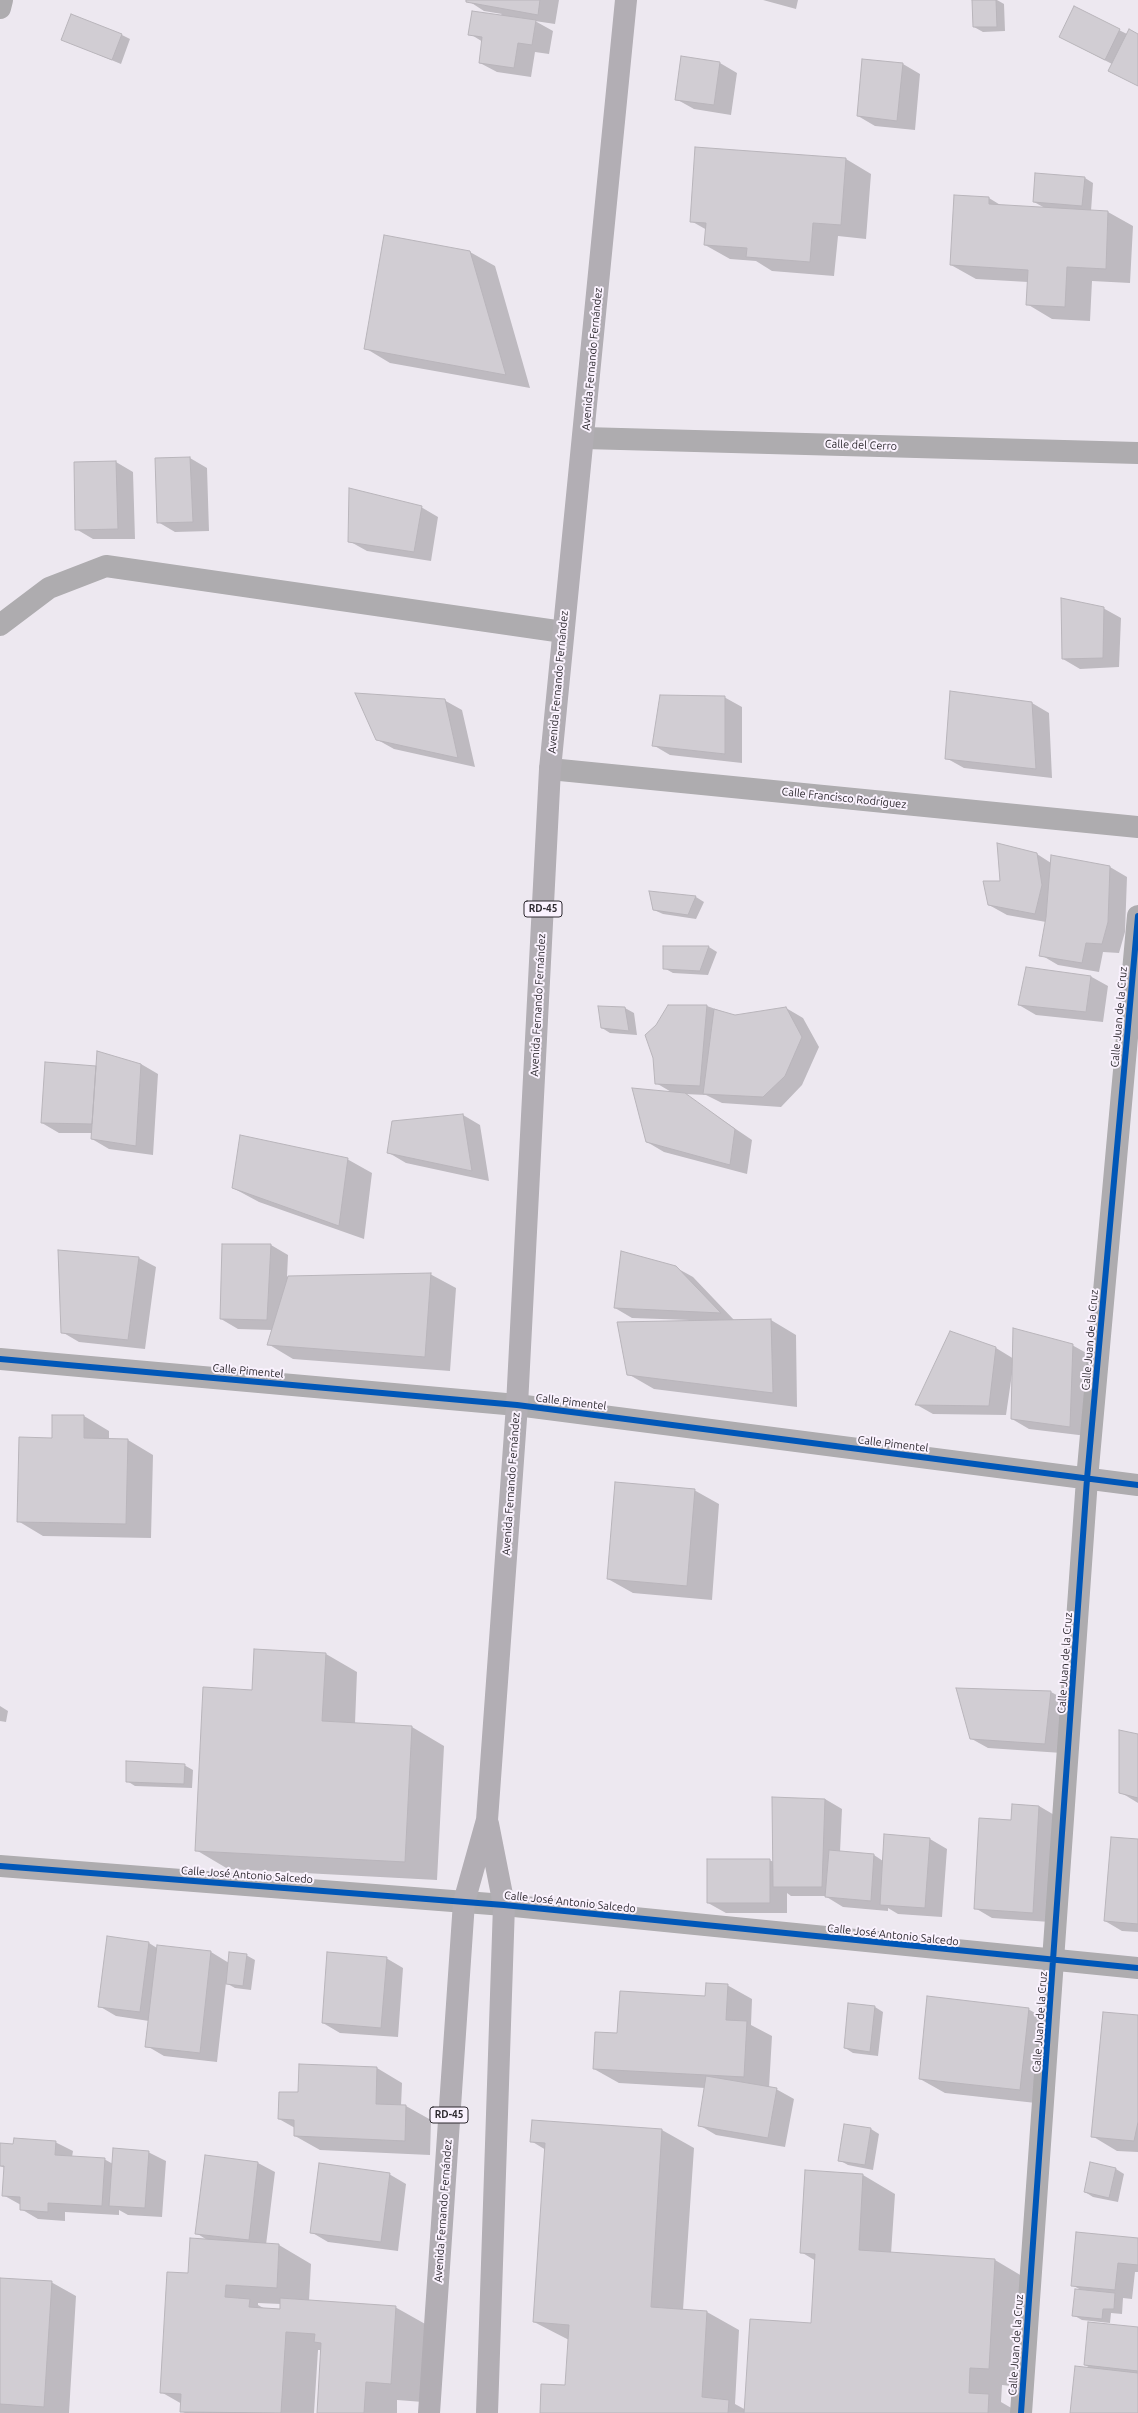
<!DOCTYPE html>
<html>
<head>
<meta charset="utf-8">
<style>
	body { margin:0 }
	canvas { display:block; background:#ede8f0 }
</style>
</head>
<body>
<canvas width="1138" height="2413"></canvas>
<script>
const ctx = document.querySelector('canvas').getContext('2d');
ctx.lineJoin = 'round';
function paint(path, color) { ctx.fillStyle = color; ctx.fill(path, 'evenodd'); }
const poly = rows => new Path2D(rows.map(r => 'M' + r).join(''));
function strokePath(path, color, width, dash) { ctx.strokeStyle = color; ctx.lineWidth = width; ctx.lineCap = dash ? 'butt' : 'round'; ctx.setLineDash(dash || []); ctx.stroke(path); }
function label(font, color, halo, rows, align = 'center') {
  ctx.font = font + ' Ubuntu,sans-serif'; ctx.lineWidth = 4; ctx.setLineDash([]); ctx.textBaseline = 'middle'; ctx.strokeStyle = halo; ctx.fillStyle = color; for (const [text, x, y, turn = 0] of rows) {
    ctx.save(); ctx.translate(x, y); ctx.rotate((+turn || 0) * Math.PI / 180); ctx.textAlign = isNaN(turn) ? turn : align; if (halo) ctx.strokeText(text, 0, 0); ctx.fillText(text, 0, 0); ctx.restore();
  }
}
paint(poly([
	[467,0,559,0,555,24,535,21,553,31,549,54,535,52,531,77,497,72,480,63,483,42,470,34,502,14,484,11],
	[763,0,798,0,796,9],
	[973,0,997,0,1004,4,1005,31,983,32,974,27],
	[1074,8,1127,34,1138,35,1138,86,1112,64,1060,37],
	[122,35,130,39,121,64,63,40],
	[863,60,903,64,920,74,915,130,875,126,858,116],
	[720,63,737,73,731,115,694,109,676,99],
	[846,159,871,174,866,239,838,236,834,276,772,271,756,261,730,259,705,245,707,230,691,221],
	[1085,178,1093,183,1091,211,1108,212,1133,226,1130,283,1092,281,1090,321,1052,319,1027,304,1028,282,976,279,951,265,989,198,1002,206,1045,208,1034,202],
	[470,252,495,266,530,388,390,363,365,348],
	[190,458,207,468,209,531,175,532,158,522],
	[116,462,133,472,135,539,93,539,76,529,75,463],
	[421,507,438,517,431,561,367,551,349,541],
	[1103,608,1121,618,1119,667,1080,669,1063,659],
	[724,697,742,707,742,763,670,755,653,745],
	[444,700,462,710,475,767,394,749,376,739],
	[1032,703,1049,713,1052,778,964,768,946,758],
	[1037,854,1051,863,1110,867,1127,877,1125,932,1119,953,1103,952,1099,972,1058,965,1041,955,1046,922,1007,915,989,905,1001,881],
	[650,892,696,897,704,902,696,919,663,914,654,910],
	[664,947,709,947,717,952,708,975,673,973,664,968],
	[1090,976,1108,986,1103,1022,1036,1015,1019,1005],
	[669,1006,707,1006,735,1016,786,1008,803,1018,819,1047,802,1085,781,1107,722,1103,706,1095,684,1094,752,1140,747,1174,664,1152,647,1142,673,1093,656,1083,657,1026],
	[625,1008,634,1013,637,1035,610,1033,602,1028],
	[141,1064,158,1074,153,1155,109,1149,92,1139,92,1133,59,1133,42,1123,97,1067],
	[463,1115,480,1125,489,1181,406,1163,389,1153],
	[347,1159,372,1173,364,1239,259,1202,233,1188],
	[223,1245,271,1245,288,1255,287,1277,430,1274,456,1288,450,1371,293,1359,268,1344,272,1330,238,1329,221,1319],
	[139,1258,156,1267,145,1349,79,1342,62,1332],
	[675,1267,693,1277,735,1321,771,1320,796,1335,797,1407,654,1389,628,1374,689,1320,632,1318,615,1308],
	[950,1332,996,1348,1014,1359,1072,1345,1090,1355,1087,1436,1029,1429,1012,1419,1013,1367,1006,1415,933,1414,917,1405],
	[84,1416,109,1431,109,1440,128,1440,153,1455,151,1538,43,1536,18,1521,53,1439],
	[694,1490,719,1504,712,1600,633,1593,608,1579],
	[326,1654,357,1672,355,1724,412,1727,444,1746,437,1880,228,1869,196,1850],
	[1051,1692,1068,1701,1062,1753,988,1748,970,1738],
	[0,1706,8,1711,6,1722,0,1721],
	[1138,1735,1138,1803,1120,1792],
	[184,1765,193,1770,192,1788,135,1786,127,1781],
	[825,1799,842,1809,840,1852,874,1855,883,1861,885,1836,930,1839,947,1849,942,1917,898,1914,888,1908,888,1911,843,1907,825,1896,791,1896,787,1893,787,1913,726,1913,708,1903,769,1860,774,1862],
	[1013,1805,1039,1806,1056,1816,1050,1922,992,1918,975,1908,1012,1821],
	[1138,1840,1138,1932,1122,1931,1105,1921],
	[108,1938,149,1943,157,1948,158,1946,211,1952,229,1963,246,1955,255,1960,251,1990,235,1988,226,1983,217,2062,164,2056,147,2046,149,2021,116,2016,99,2006],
	[386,1958,403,1968,398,2037,340,2033,323,2023],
	[727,1985,752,1999,751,2025,772,2036,769,2088,776,2089,794,2099,785,2147,716,2135,699,2125,705,2088,619,2083,594,2069,618,2034,706,1997],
	[849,2004,875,2007,883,2012,878,2056,853,2053,845,2048],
	[1028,2009,1053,2023,1045,2104,945,2093,920,2079],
	[1138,2016,1138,2152,1117,2151,1092,2136],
	[377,2068,402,2083,401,2106,406,2106,431,2120,430,2155,320,2150,295,2136,295,2128,279,2119,299,2093],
	[871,2129,879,2134,873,2170,848,2165,839,2160],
	[662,2130,694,2148,683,2310,707,2312,739,2330,735,2404,746,2410,812,2324,816,2261,801,2252,863,2175,895,2194,891,2254,995,2260,1027,2279,1020,2387,1002,2385,1001,2402,1020,2413,541,2413,566,2386,569,2340,534,2322,546,2150,531,2141],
	[55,2142,73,2151,72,2157,104,2159,113,2164,148,2152,166,2161,162,2217,128,2215,119,2210,119,2215,65,2212,65,2221,38,2219,21,2209,21,2205,3,2195,5,2168,0,2166,0,2153,14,2145],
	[258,2163,275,2172,266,2245,279,2245,311,2264,309,2301,395,2307,427,2325,423,2402,397,2400,397,2413,318,2413,322,2350,318,2350,314,2413,185,2413,181,2411,182,2404,161,2392,189,2274,209,2241,196,2233],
	[258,2303,281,2304,280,2310,265,2309,258,2305],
	[1116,2169,1124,2174,1118,2202,1093,2197,1085,2192],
	[389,2174,406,2184,398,2251,328,2242,311,2232],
	[1138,2239,1138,2272,1135,2272,1132,2299,1123,2298,1122,2314,1111,2313,1110,2323,1082,2320,1073,2315,1081,2290,1072,2285],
	[0,2279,51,2282,76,2296,69,2413,0,2413],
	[1138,2328,1138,2413,1071,2413,1092,2369,1085,2365]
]), '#0003');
const building = poly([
	[466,0,540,0,538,15,466,2,466,0],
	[972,0,996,0,997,27,973,27,972,0],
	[1074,6,1120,29,1105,60,1059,37,1074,6],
	[472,11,536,20,532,45,518,43,514,68,479,63,482,37,468,35,472,11],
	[71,14,122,34,112,60,61,40,71,14],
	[1129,29,1138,34,1138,86,1108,71,1129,29],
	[681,56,720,62,714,105,675,100,681,56],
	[862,59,903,63,897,121,857,116,862,59],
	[695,147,846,158,841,225,813,223,810,262,746,257,747,248,704,245,706,223,690,222,695,147],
	[1035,173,1085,177,1082,206,1033,202,1035,173],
	[954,195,989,197,989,204,1108,211,1106,269,1067,267,1065,307,1026,305,1028,270,950,265,954,195],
	[384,235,470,251,506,375,364,349,384,235],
	[190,457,193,522,157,523,155,458,190,457],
	[116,461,118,529,75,530,74,462,116,461],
	[349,488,422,506,414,552,348,542,349,488],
	[1061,598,1104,607,1103,658,1062,659,1061,598],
	[950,691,1032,702,1036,769,945,759,950,691],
	[355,693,445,699,458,758,376,740,355,693],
	[660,695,725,696,725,754,652,746,660,695],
	[997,843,1037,853,1042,885,1035,914,988,905,983,881,1000,881,997,843],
	[1051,855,1110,866,1108,922,1102,944,1086,943,1082,963,1039,956,1046,917,1051,855],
	[649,891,696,896,688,915,653,910,649,891],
	[663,946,709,946,700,971,663,969,663,946],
	[1026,967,1091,976,1086,1012,1018,1005,1026,967],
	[668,1005,707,1005,700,1086,655,1084,653,1058,645,1035,656,1025,668,1005],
	[598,1006,625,1007,629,1031,601,1028,598,1006],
	[786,1007,802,1037,785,1076,763,1097,703,1094,714,1009,735,1015,786,1007],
	[97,1051,141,1064,136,1146,91,1139,97,1051],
	[45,1062,96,1066,92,1124,41,1123,45,1062],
	[632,1088,685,1093,735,1129,730,1165,646,1142,632,1088],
	[463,1114,472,1171,387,1153,392,1121,463,1114],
	[240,1135,348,1158,339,1226,232,1188,240,1135],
	[222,1244,271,1244,267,1320,220,1319,222,1244],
	[58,1250,139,1257,128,1340,61,1333,58,1250],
	[621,1251,676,1266,721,1313,614,1308,621,1251],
	[431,1273,425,1357,267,1345,288,1276,431,1273],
	[771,1319,773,1393,627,1375,617,1322,771,1319],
	[1013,1328,1073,1344,1070,1427,1011,1419,1013,1328],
	[950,1331,996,1347,989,1406,915,1405,950,1331],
	[52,1415,84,1415,84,1438,128,1439,126,1524,17,1522,19,1437,52,1438,52,1415],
	[615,1482,695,1489,687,1586,607,1579,615,1482],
	[254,1649,326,1653,322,1721,412,1726,405,1862,195,1851,203,1687,252,1690,254,1649],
	[956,1688,1051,1691,1045,1744,970,1739,956,1688],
	[1119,1730,1138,1734,1138,1798,1119,1793,1119,1730],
	[126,1761,185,1764,184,1784,126,1782,126,1761],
	[772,1797,825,1799,822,1887,773,1887,772,1797],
	[1012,1804,1039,1806,1033,1913,974,1909,979,1818,1011,1820,1012,1804],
	[884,1834,930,1838,925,1908,880,1905,884,1834],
	[1111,1837,1138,1839,1138,1924,1104,1921,1111,1837],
	[829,1850,874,1854,871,1901,825,1897,829,1850],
	[707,1859,770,1859,770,1903,707,1903,707,1859],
	[107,1936,149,1942,140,2012,98,2007,107,1936],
	[157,1945,211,1951,200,2053,145,2047,157,1945],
	[229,1952,247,1954,243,1986,226,1984,229,1952],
	[327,1952,387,1957,381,2028,322,2023,327,1952],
	[706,1983,728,1984,726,2020,747,2021,744,2077,593,2069,595,2032,617,2033,620,1991,705,1996,706,1983],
	[927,1996,1029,2008,1020,2090,919,2079,927,1996],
	[848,2003,875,2006,870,2052,844,2048,848,2003],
	[1103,2012,1138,2015,1138,2122,1134,2141,1091,2137,1103,2012],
	[299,2064,377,2067,376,2104,406,2105,405,2141,294,2136,294,2120,278,2119,279,2092,298,2092,299,2064],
	[706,2076,777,2088,768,2138,698,2126,706,2076],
	[532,2120,662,2129,651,2307,707,2311,702,2397,729,2400,728,2413,540,2413,541,2384,565,2385,569,2325,533,2322,545,2143,530,2142,532,2120],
	[844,2124,871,2128,865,2165,838,2161,844,2124],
	[14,2138,56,2141,55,2155,105,2158,102,2206,48,2203,48,2212,20,2210,20,2197,2,2196,4,2166,0,2166,0,2143,13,2144,14,2138],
	[113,2148,149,2151,145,2208,109,2206,113,2148],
	[205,2155,258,2162,249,2240,195,2234,205,2155],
	[1090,2162,1116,2168,1109,2198,1084,2192,1090,2162],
	[319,2163,390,2173,381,2242,310,2233,319,2163],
	[805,2170,863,2174,859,2250,995,2259,989,2369,970,2368,969,2393,989,2394,988,2413,744,2413,750,2319,811,2323,815,2254,800,2253,805,2170],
	[1076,2232,1138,2238,1138,2265,1118,2263,1115,2290,1071,2286,1076,2232],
	[190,2238,279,2244,277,2288,226,2285,225,2297,250,2299,249,2307,280,2309,280,2298,396,2306,391,2384,366,2382,364,2413,317,2413,321,2343,314,2342,315,2334,286,2332,281,2413,180,2412,181,2394,160,2393,167,2272,188,2273,190,2238],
	[0,2278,52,2281,44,2407,0,2404,0,2278],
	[1075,2289,1115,2293,1114,2309,1103,2309,1102,2319,1072,2316,1075,2289],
	[1088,2322,1138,2327,1138,2371,1084,2365,1088,2322],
	[1075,2366,1138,2373,1138,2413,1070,2413,1075,2366]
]);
paint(building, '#d1cdd3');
strokePath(building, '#b9b5bb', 1);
strokePath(poly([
	[0,8,2,0],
	[584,438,1138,453],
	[0,625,49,588,106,566,563,632],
	[550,769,1138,827],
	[0,1359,517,1405,1138,1485],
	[0,1866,504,1905,1138,1968],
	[1021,2413,1087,1479,1138,916]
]), '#aeacaf', 22);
strokePath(poly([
	[429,2413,464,1902,487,1820,517,1405,550,769,626,0],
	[487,2413,504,1905,488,1824]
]), '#b2aeb4', 22);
strokePath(poly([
	[0,1359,517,1405,1138,1485],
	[0,1866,504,1905,1138,1968],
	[1021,2413,1087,1479,1138,916]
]), '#0057b8', 6);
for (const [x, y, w] of [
	[543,909,38],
	[449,2115,38]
]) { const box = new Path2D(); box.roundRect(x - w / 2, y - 8, w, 16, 3); ctx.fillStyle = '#faf2fe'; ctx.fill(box); strokePath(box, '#2c282e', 1); }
label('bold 10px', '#2c282e', null, [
	["RD-45",543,909],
	["RD-45",449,2115]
]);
label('11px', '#2c282e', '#faf2fe', [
	["Avenida Fernando Fernández",592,359,-85],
	["Calle del Cerro",861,445,2],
	["Avenida Fernando Fernández",558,682,-85],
	["Calle Francisco Rodríguez",844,798,6],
	["Avenida Fernando Fernández",538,1005,-87],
	["Calle Juan de la Cruz",1119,1017,-85],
	["Calle Juan de la Cruz",1090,1340,-85],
	["Calle Pimentel",248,1371,5],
	["Calle Pimentel",571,1402,7],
	["Calle Pimentel",893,1444,7],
	["Avenida Fernando Fernández",511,1484,-86],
	["Calle Juan de la Cruz",1065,1663,-86],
	["Calle José Antonio Salcedo",247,1875,4],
	["Calle José Antonio Salcedo",570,1902,6],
	["Calle José Antonio Salcedo",893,1935,6],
	["Calle Juan de la Cruz",1040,2022,-86],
	["Avenida Fernando Fernández",443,2211,-86],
	["Calle Juan de la Cruz",1016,2345,-86]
]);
</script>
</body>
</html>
